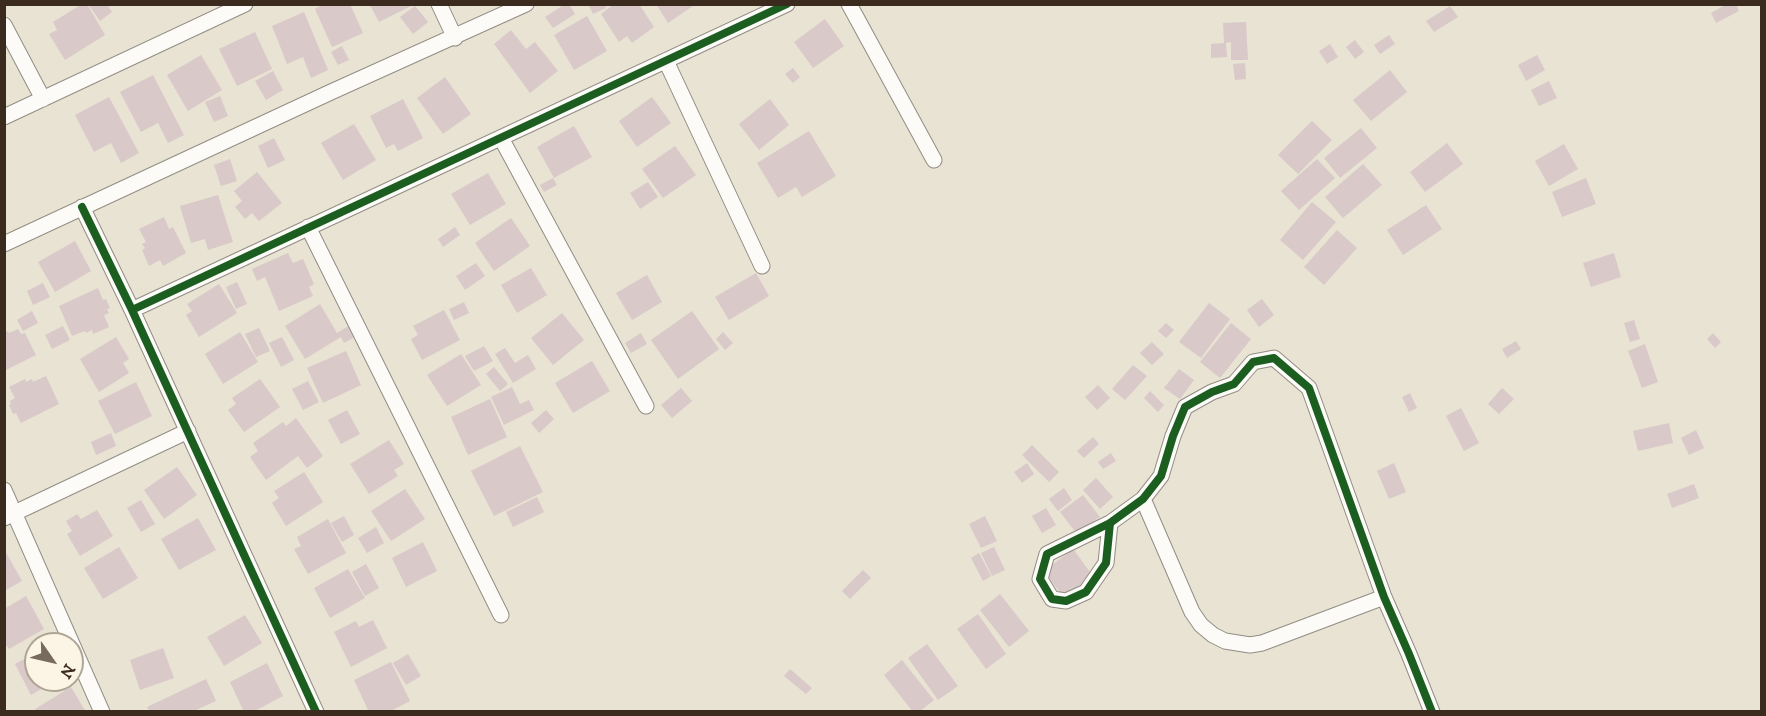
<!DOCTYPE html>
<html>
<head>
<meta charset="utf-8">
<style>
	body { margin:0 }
	#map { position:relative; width:1766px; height:716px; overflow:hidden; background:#e8e3d3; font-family:"IM FELL DW Pica",serif }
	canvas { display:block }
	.frame { position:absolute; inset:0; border:6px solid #3b2a1e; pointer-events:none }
	.north { position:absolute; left:24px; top:632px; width:60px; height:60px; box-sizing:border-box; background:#fcf5e5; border:2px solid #afa495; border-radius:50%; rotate:124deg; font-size:16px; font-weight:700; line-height:24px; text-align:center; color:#3b2a1e }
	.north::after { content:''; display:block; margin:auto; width:21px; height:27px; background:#786b5d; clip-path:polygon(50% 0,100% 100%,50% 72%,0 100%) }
</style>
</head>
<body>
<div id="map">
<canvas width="1766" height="716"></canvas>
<div class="frame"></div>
<div class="north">N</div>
</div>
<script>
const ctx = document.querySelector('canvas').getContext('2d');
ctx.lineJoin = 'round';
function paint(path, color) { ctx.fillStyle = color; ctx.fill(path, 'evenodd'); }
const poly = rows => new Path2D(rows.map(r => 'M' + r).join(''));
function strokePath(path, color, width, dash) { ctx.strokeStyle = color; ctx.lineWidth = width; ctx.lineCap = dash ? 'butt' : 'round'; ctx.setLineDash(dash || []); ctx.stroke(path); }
paint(poly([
	[82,4,87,4,105,35,65,60,49,34,57,30,53,22],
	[88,4,107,4,112,12,100,21],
	[324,4,350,4,363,33,332,47,315,9],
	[565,4,569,4,575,14,553,28,545,17],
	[588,4,604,4,606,8,593,14],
	[614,4,639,4,654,27,632,43,627,36,619,42,601,14],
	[656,4,696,4,668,23],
	[1727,4,1736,4,1739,11,1716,23,1711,13],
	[370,5,413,5,379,22],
	[415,6,428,22,413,34,400,17],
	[1450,6,1458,17,1434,32,1426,21],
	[304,12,328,70,311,78,303,57,287,64,272,26],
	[587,16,607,51,574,70,554,35],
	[825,19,844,46,813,68,794,42],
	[1246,22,1248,60,1231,60,1231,42,1226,43,1227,57,1211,58,1211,44,1224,43,1223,23],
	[511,30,526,49,535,42,558,71,530,93,494,44],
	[255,32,272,69,237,86,219,49],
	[1389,35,1395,44,1380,54,1374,45],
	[1355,40,1364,52,1355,59,1346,47],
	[1330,44,1338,57,1327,64,1319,51],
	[342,46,349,60,338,65,331,52],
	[201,55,222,90,188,111,167,75],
	[1537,55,1545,70,1526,81,1518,65],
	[1245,63,1246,79,1235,80,1233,64],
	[793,68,800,77,793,83,785,74],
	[1390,70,1407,92,1371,121,1353,100],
	[273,71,283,90,266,100,255,81],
	[153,75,184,135,168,143,158,123,141,132,120,92],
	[445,77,471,114,443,134,417,98],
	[1549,81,1557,98,1539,106,1531,90],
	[220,96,228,116,214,122,205,102],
	[109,97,139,153,121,163,111,143,94,152,75,115],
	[652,97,671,123,637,147,619,121],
	[403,99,423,138,398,151,394,144,386,148,370,116],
	[770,99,789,125,759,150,739,124],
	[1312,121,1332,140,1298,174,1278,155],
	[354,124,376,160,343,180,321,143],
	[574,126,592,157,554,178,537,147],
	[1361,128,1377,148,1340,178,1324,158],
	[809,131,836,176,802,197,796,187,778,198,757,163],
	[274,138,285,160,268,168,258,146],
	[1447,143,1463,164,1425,192,1410,172],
	[1564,144,1578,169,1549,186,1535,161],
	[675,146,696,175,663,198,642,169],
	[230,159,237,181,221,186,214,165],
	[1317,159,1335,178,1299,210,1281,191],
	[1363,164,1382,185,1343,218,1325,197],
	[257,172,282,203,259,221,252,213,245,219,235,207,242,201,234,191],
	[488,173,506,204,470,225,451,194],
	[553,178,557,185,544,192,540,185],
	[1586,178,1596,204,1562,217,1552,192],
	[648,182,658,197,640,209,630,193],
	[218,195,233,242,208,250,205,239,191,243,180,206],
	[1312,202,1336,222,1303,260,1280,240],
	[1426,205,1442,229,1403,255,1387,230],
	[164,217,169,229,173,227,186,253,163,266,160,260,149,266,142,250,145,248,142,244,146,242,139,229],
	[511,218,530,246,494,271,475,243],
	[455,227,460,235,443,247,438,239],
	[1337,230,1357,248,1324,285,1304,267],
	[75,241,91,271,55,292,38,262],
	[288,253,293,263,303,259,314,284,309,287,313,296,279,311,265,277,257,281,252,269],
	[1614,253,1621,277,1591,287,1583,263],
	[476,263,485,276,465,290,456,276],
	[531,268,547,295,517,313,501,285],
	[756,273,769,296,729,320,715,297],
	[647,275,662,302,632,320,616,293],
	[237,282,247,304,236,309,226,287],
	[43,283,50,297,33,305,27,291],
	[219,284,237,313,199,337,186,315,192,311,187,304],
	[98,288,103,300,106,299,110,308,107,309,109,313,104,315,109,327,93,334,92,330,86,333,85,331,72,336,59,306],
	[1262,299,1274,315,1259,327,1247,310],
	[464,302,469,313,454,320,449,309],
	[1209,303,1230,319,1201,358,1179,342],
	[320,304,337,333,352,324,358,335,344,343,341,337,305,359,285,326],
	[444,310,460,340,422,360,411,339,418,335,413,326],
	[32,311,38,323,23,331,17,320],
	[692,311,719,349,678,379,651,340],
	[562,313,584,340,553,365,531,338],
	[1634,320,1640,339,1630,342,1624,323],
	[1166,323,1174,330,1166,338,1158,331],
	[1231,323,1251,339,1220,378,1200,362],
	[63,326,70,340,52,349,45,335],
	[259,328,270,351,256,357,245,334],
	[18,329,21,334,25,333,36,355,4,371,4,333,8,331,9,333],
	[240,332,258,362,223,384,205,354],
	[723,332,733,343,725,350,716,339],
	[641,333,647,344,631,353,625,343],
	[1713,333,1721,342,1715,348,1707,339],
	[116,337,129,359,123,363,129,373,99,392,80,359],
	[282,337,294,360,281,367,269,343],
	[1516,341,1521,349,1507,358,1502,349],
	[1152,342,1164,354,1152,365,1140,353],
	[1645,344,1658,382,1642,388,1628,351],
	[484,346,493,361,474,371,465,356],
	[505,348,515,363,528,355,536,369,513,383,495,354],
	[346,351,361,385,323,403,307,368],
	[461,354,481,385,447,406,427,375],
	[592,361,610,391,573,413,555,383],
	[1133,365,1147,376,1125,400,1112,389],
	[494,367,508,384,500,391,486,374],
	[1179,369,1194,380,1180,399,1164,388],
	[46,376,59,404,21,423,16,413,13,414,9,405,11,404,10,401,15,398,9,387,25,379,26,382,32,379,33,382],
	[260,379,280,407,244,432,228,410,236,404,232,398],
	[308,381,319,402,303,410,292,389],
	[136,382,152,416,115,434,98,401],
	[1098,385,1110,398,1097,410,1085,397],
	[512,387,520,404,529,400,534,410,504,425,491,397],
	[681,388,692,401,672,418,661,405],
	[1502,388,1514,399,1499,414,1488,404],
	[1150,391,1164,405,1158,412,1144,398],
	[1410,393,1417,408,1409,412,1402,397],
	[490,399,507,437,468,455,451,417],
	[1461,408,1479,443,1464,451,1446,416],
	[347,410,360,434,341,444,328,420],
	[546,410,554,419,539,433,531,423],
	[296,418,323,456,307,468,298,456,266,480,250,457,258,451,253,443,283,422,286,426],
	[1669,423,1673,443,1638,451,1633,431],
	[1696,430,1704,448,1689,455,1681,438],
	[111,433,116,446,96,455,91,442],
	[1093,437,1099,444,1084,458,1077,451],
	[389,440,404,464,394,470,398,476,369,494,350,464],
	[1032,445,1059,472,1049,482,1022,455],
	[520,446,543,492,494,516,471,471],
	[1111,453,1116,461,1103,469,1098,462],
	[1027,463,1034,474,1022,483,1014,472],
	[1394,463,1406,492,1389,499,1377,471],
	[177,467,197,495,164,519,144,490],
	[304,472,323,502,286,526,272,503,279,498,274,491],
	[1096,478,1113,497,1100,509,1083,490],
	[1694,484,1699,498,1672,508,1667,494],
	[1064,488,1072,500,1058,511,1049,499],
	[405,489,425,519,391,541,371,511],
	[1083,495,1100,517,1077,534,1060,512],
	[537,497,544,512,513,527,506,512],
	[141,500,155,524,141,532,127,508],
	[1046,508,1056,525,1042,533,1032,516],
	[97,510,113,536,80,556,67,534,72,531,66,521,77,514,81,519],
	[344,516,354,535,342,542,331,523],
	[985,516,997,541,981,548,969,524],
	[198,518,216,550,179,570,161,539],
	[328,519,346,553,308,574,294,549,301,546,297,537],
	[376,527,384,543,367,553,358,538],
	[423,542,437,571,406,587,392,558],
	[119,547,138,578,103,599,84,568],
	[994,547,1005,570,992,576,981,553],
	[4,549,22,581,4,591],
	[1073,549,1093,576,1064,598,1044,571],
	[979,553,991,576,983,581,971,558],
	[366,564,379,588,365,596,352,572],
	[348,569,365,598,330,618,314,588],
	[863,570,871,578,850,599,842,591],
	[1000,594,1029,631,1009,647,980,610],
	[26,596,44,629,9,649,4,642,4,609],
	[978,614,1006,654,986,669,957,629],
	[245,615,262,643,224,666,207,637],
	[373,620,387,648,351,667,334,632,356,621,359,627],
	[927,644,958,686,938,700,908,658],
	[163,648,174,678,140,690,130,660],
	[36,653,36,680,57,680,31,695,15,664],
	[408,654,421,676,406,685,393,663],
	[902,660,934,700,919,712,913,712,884,675],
	[391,662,410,701,389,712,369,712,354,680],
	[267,663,283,696,253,712,244,712,230,682],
	[790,669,812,688,806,694,784,676],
	[206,679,216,701,196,710,197,712,150,712,147,707],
	[71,687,86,712,37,712,35,709]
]), '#dac9c9');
const minor = poly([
	[439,4,455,38],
	[849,4,934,160],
	[4,25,43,99],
	[666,61,762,266],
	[4,117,245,4],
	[501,138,646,406],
	[82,207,132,310,316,712],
	[308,227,501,615],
	[4,244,331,92,526,4],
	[132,310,787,4],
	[4,490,102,712],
	[1143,499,1192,612,1201,625,1213,635,1225,641,1250,645,1262,643,1384,597],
	[4,518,188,431],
	[1110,523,1106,563,1086,592,1066,601,1052,599,1040,579,1047,554,1110,523,1143,499,1161,476,1173,436,1185,407,1212,392,1234,384,1253,362,1274,358,1309,388,1384,597,1409,654,1432,712]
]);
strokePath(minor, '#928d83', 17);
strokePath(minor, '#fcfbf8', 15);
strokePath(poly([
	[82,207,132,310,316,712],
	[132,310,787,4],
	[1110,523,1106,563,1086,592,1066,601,1052,599,1040,579,1047,554,1110,523,1143,499,1161,476,1173,436,1185,407,1212,392,1234,384,1253,362,1274,358,1309,388,1384,597,1409,654,1432,712]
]), '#1b5e20', 8);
</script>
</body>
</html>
